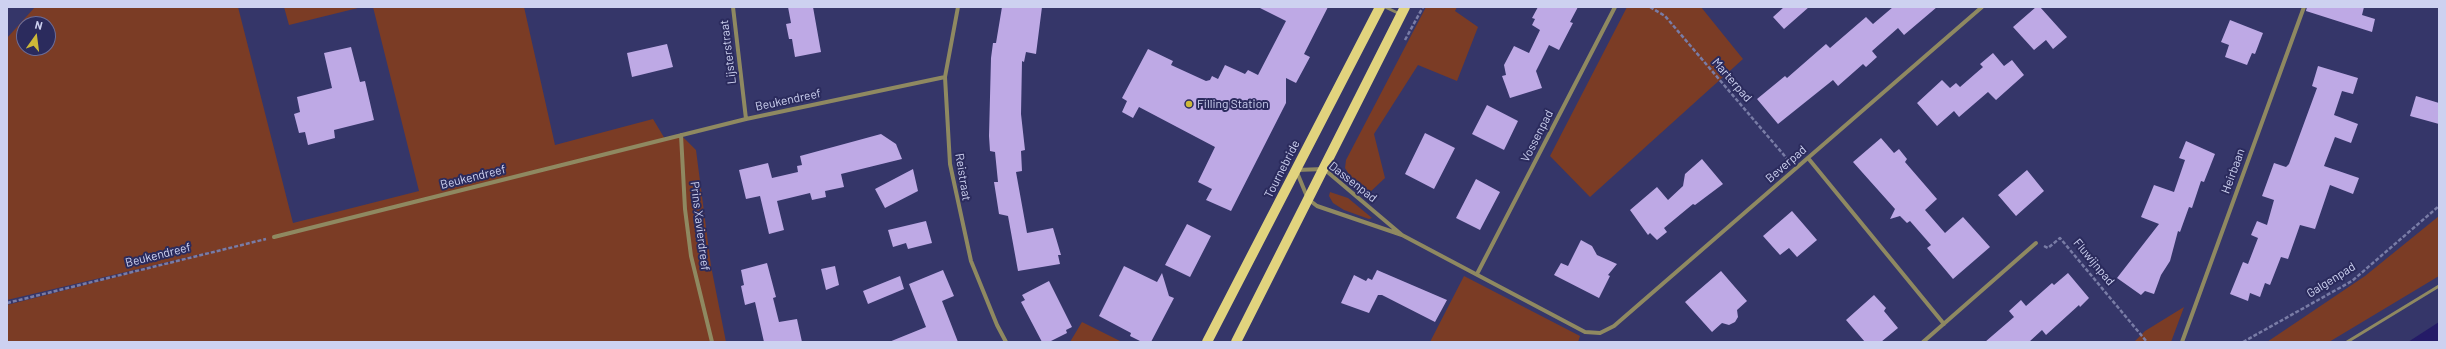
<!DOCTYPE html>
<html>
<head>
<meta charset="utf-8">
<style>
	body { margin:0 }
	#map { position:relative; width:2446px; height:349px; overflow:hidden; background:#353669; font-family:Barlow,sans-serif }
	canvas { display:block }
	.frame { position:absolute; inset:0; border:8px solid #cdd1f0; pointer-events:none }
	.north { position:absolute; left:16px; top:16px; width:40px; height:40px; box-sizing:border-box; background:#2b2b5d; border:1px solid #6c6d98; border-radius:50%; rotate:14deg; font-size:11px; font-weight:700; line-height:16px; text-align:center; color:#cdd1f0 }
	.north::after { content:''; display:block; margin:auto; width:14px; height:18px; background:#cdb938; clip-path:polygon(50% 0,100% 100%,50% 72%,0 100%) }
</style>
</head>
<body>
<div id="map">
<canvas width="2446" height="349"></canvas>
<div class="frame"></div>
<div class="north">N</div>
</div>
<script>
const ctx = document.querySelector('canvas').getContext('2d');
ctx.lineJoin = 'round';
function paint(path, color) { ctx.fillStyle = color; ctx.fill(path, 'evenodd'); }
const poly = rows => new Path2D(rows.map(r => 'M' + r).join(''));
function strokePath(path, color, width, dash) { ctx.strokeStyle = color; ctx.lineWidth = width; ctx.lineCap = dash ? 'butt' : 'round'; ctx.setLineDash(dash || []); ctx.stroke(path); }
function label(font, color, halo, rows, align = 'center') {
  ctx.font = font + ' Barlow,sans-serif'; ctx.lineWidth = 4; ctx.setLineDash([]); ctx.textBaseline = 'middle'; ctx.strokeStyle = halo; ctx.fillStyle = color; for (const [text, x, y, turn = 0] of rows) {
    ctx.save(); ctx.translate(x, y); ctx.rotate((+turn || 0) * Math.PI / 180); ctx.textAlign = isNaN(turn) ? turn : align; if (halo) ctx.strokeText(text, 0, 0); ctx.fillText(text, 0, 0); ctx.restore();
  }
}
paint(poly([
	[35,7,238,7,293,223,419,191,373,7,524,7,555,145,653,119,665,139,681,135,696,150,711,266,726,342,7,342,7,305,244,244,7,300,7,38],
	[24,24,48,24,48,48,24,48],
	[284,7,362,7,289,25],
	[1426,7,1457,7,1455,11,1478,27,1457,81,1418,65,1374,134,1385,178,1369,193,1352,179,1345,168,1346,160],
	[1627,7,1701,7,1743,59,1590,197,1550,156],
	[1330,192,1348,198,1372,218,1369,219,1344,210,1333,203,1329,196],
	[2439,216,2439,276,2329,342,2267,342,2365,276],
	[1464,276,1580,336,1578,342,1430,342],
	[2184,307,2171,342,2134,342,2145,331],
	[1082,322,1122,342,1070,342]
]), '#7b3c25');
paint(poly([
	[2439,322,2439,342,2408,342]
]), '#241b67');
paint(poly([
	[788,7,813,7,821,52,795,57,792,39,789,39,786,24,791,23],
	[1002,7,1042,7,1036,54,1026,52,1024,62,1022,61,1021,114,1025,150,1021,151,1022,171,1016,172,1027,233,1053,228,1061,255,1058,255,1060,264,1018,271,1008,216,999,214,994,182,998,182,995,152,990,151,989,136,991,58,993,43,996,43],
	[1258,7,1328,7,1304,54,1310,57,1296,83,1286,78,1286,103,1231,211,1206,200,1212,189,1198,182,1215,147,1139,107,1133,118,1122,112,1127,101,1122,98,1148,49,1173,61,1171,65,1206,81,1210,80,1212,76,1218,79,1225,65,1245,74,1248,70,1258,75,1286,21],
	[1538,7,1578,7,1570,22,1573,23,1559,50,1549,45,1536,71,1542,88,1510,98,1502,76,1506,75,1504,65,1514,46,1529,53,1540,30,1532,25,1535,19,1532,18],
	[1784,7,1809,7,1784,29,1773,17],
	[1893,7,1937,7,1904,35,1898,28,1872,51,1877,57,1866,67,1863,64,1838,86,1833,80,1778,124,1757,99,1785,76,1787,78,1826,44,1830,48,1866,17,1873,24],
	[2036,7,2040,7,2067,37,2053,49,2046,40,2034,50,2013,27],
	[2307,7,2364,7,2362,15,2375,19,2372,32,2306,11],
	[2230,20,2263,33,2255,54,2252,53,2247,65,2225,57,2229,45,2221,42],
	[667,44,673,67,632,77,627,53],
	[351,47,360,82,365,81,374,120,334,130,335,138,308,145,305,132,299,133,294,114,300,112,297,97,332,88,324,53],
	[1993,53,2004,66,2012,60,2024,75,1996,100,1988,92,1959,117,1954,111,1937,126,1917,103,1942,80,1950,88,1956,83,1960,87,1983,67,1980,64],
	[2318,66,2358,78,2353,94,2342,91,2334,115,2358,124,2351,143,2335,137,2324,166,2359,178,2353,194,2330,185,2315,229,2300,225,2288,259,2281,257,2270,285,2265,283,2260,297,2250,293,2248,301,2230,294,2243,262,2248,264,2258,238,2251,235,2257,221,2267,225,2274,200,2262,196,2274,163,2286,167,2289,164,2317,88,2312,86],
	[2416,96,2439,103,2439,124,2410,116],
	[1487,105,1518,121,1504,150,1472,134],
	[1425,133,1455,148,1434,189,1405,174],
	[881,134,896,144,902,159,841,174,844,187,825,191,826,197,812,200,810,193,777,201,784,230,769,234,760,196,746,199,739,170,768,163,772,178,798,172,797,166,802,165,800,156],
	[1881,138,1894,153,1899,149,1907,159,1905,162,1937,199,1925,210,1945,233,1963,217,1990,247,1953,279,1927,248,1931,245,1910,221,1907,223,1900,216,1890,219,1895,209,1853,162],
	[2186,141,2215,154,2204,182,2201,181,2192,208,2189,207,2180,232,2178,231,2170,261,2161,275,2154,294,2145,291,2141,295,2117,278,2159,224,2141,217,2154,185,2174,192,2185,160,2179,158],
	[1702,159,1723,184,1695,205,1693,204,1664,228,1667,232,1657,240,1650,233,1648,235,1630,210,1657,187,1668,200,1683,186,1685,174],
	[913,169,918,191,885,208,875,189],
	[2027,170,2044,191,2016,216,1998,195],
	[1476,179,1500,192,1480,230,1456,218],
	[1792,211,1817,240,1797,257,1789,248,1780,255,1763,236],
	[926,221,932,243,908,249,906,243,893,247,888,230],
	[1187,224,1211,236,1190,277,1165,265],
	[1581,240,1592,246,1597,255,1617,264,1608,275,1610,276,1599,298,1554,275,1561,263,1568,266],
	[767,263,776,297,773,298,779,322,797,319,802,342,764,342,755,302,745,305,741,286,744,285,741,270],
	[835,266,839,285,826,290,821,269],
	[1124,266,1157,282,1162,273,1169,296,1174,298,1151,342,1142,342,1130,336,1131,333,1099,316],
	[943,270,954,296,942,301,958,342,889,342,926,327,909,284],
	[1377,270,1447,300,1435,322,1382,295,1378,295,1369,313,1341,303,1354,275,1366,281,1368,278,1372,280],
	[1721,271,1747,301,1737,310,1738,317,1735,322,1729,325,1722,323,1712,332,1685,302],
	[2068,273,2089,298,2080,307,2079,305,2046,335,2042,330,2029,342,1985,342,2014,317,2009,311,2021,300,2026,306,2052,283,2054,285],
	[900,276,904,289,868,304,863,291],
	[1049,281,1072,327,1066,330,1067,333,1049,342,1042,342,1021,302,1025,300,1022,295],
	[1874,295,1886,308,1884,311,1898,328,1881,342,1865,342,1846,320]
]), '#bea9e5');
strokePath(poly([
	[1650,7,1665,16,1789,161],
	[1405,40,1423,7],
	[2044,246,2048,248,2060,238,2147,342],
	[7,303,266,239],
	[2243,342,2352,281,2439,206]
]), '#797ca6', 2.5, [4, 2]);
strokePath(poly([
	[1385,7,1400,14],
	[2347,342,2439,286]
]), '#8f8961', 3);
strokePath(poly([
	[733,7,746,119],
	[958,7,945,77,950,164,971,261,997,325,1006,342],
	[681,135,685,209,691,256,712,342],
	[1808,158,1944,324],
	[1402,235,1324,169,1296,170,1308,199,1317,206,1402,235,1585,332,1600,333,1614,326,1982,7],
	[274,237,746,119,945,77],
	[1477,274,1615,7],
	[1923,342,2036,243],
	[2182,342,2304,7]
]), '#8f8961', 4);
strokePath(poly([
	[1207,342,1380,7],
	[1236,342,1405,7]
]), '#e1d37e', 10);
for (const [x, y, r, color] of [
	[1189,104,4,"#cdb938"]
]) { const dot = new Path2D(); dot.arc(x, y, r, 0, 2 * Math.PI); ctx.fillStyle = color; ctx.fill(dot); strokePath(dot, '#2b2b5d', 1.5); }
label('12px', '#cdd1f0', '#2b2b5d', [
	["Lijsterstraat",728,52,-97],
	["Marterpad",1732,80,49],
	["Beukendreef",788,100,-12],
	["Vossenpad",1537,136,-63],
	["Beverpad",1786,164,-41],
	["Tournebride",1282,169,-63],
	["Heirbaan",2233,171,-70],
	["Beukendreef",473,177,-14],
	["Reistraat",963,177,81],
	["Dassenpad",1353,182,38],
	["Prins Xavierdreef",700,226,83],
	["Beukendreef",158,255,-14],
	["Fluwijnpad",2094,262,50],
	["Galgenpad",2331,280,-32]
]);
label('12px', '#cdd1f0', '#2b2b5d', [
	["Filling Station",1197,104]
], 'left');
</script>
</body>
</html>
